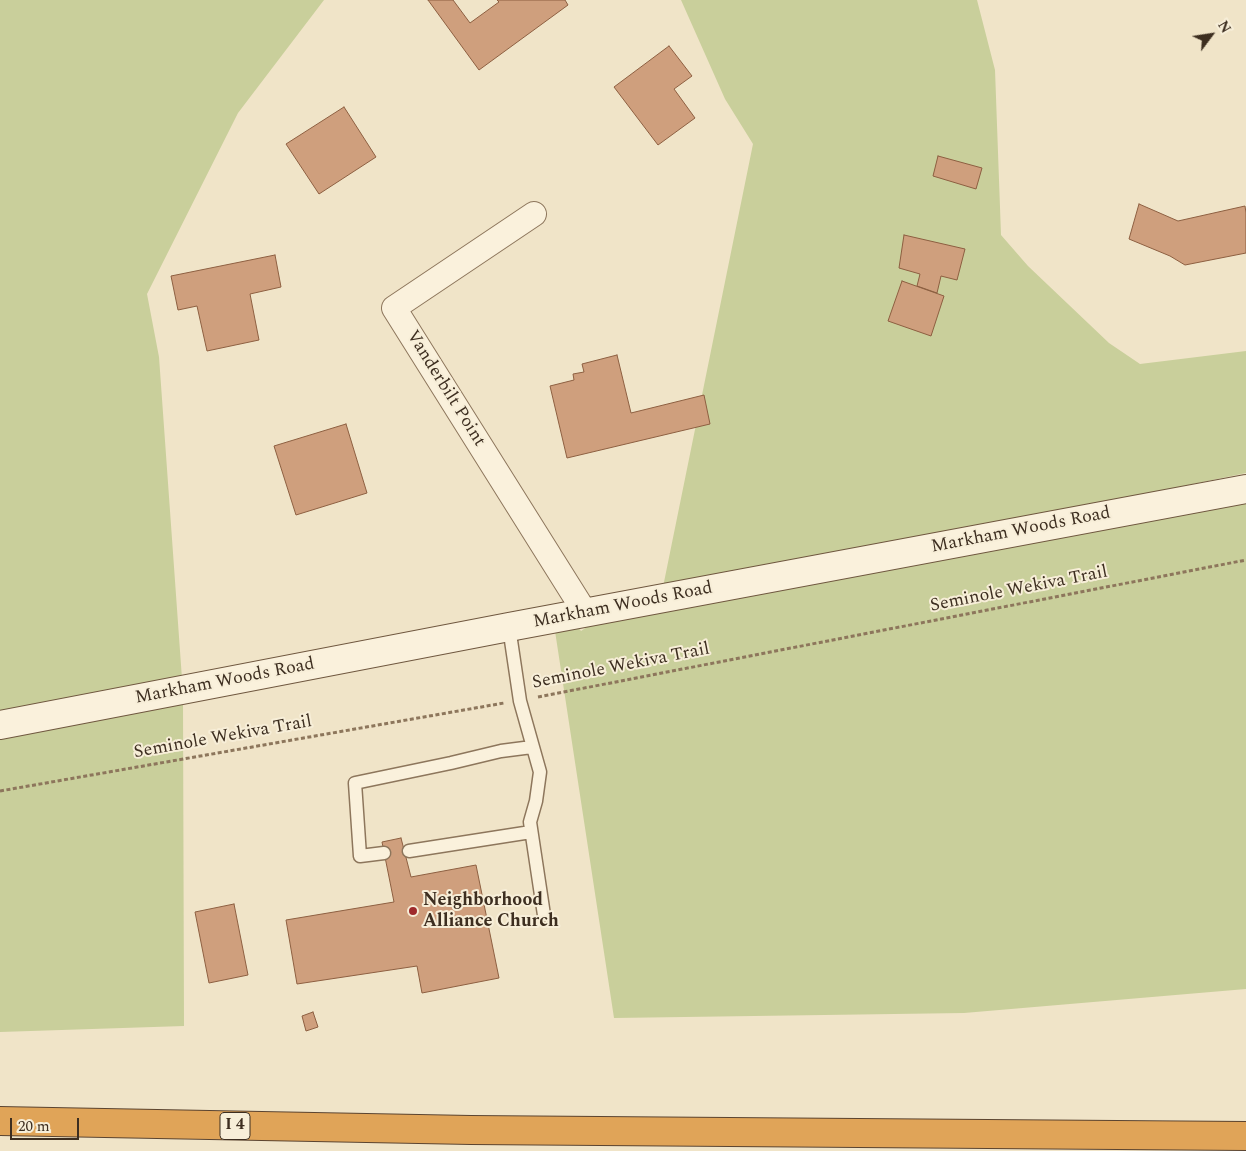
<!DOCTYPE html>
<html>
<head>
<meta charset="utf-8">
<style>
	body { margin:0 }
	#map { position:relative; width:1246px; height:1151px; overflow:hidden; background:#f0e4c8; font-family:Spectral,serif }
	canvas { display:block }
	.north { position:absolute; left:1186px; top:10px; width:50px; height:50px; -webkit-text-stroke:4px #f7eed8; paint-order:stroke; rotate:59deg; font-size:14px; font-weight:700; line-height:20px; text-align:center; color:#3d2e20 }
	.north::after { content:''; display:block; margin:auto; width:18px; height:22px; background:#3d2e20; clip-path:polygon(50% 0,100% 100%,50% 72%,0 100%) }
	.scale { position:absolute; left:10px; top:1118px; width:69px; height:22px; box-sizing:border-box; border:2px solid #3d2e20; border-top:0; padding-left:6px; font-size:15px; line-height:18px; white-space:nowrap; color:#3d2e20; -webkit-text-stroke:4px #f7eed8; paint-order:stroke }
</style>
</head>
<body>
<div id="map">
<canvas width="1246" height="1151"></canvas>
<div class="north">N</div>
<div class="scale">20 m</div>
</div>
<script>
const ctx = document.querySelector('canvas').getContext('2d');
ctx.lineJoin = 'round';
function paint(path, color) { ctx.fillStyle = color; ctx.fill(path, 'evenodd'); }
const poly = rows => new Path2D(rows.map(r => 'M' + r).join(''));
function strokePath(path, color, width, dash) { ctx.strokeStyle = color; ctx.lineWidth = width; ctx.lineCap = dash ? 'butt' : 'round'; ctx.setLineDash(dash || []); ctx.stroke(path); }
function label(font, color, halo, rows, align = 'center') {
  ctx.font = font + ' Spectral,serif'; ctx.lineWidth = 4; ctx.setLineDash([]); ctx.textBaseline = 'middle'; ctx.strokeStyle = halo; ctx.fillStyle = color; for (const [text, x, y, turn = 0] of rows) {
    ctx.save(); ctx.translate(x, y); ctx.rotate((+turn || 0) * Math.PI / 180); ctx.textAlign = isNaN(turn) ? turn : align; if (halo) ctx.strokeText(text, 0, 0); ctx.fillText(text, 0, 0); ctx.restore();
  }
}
paint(poly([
	[0,0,324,0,238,113,147,294,159,357,182,679,0,713],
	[681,0,977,0,995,70,1001,235,1028,266,1109,343,1140,364,1246,351,1246,473,1078,508,663,587,753,144,725,99],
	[1246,501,1246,989,964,1013,614,1018,555,631,578,627,581,631,590,625],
	[183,703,184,1026,0,1032,0,738]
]), '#c9cf9b');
const building = poly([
	[428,0,453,0,470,23,499,2,497,0,565,0,568,5,479,70,428,0],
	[669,46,692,76,674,89,695,118,658,145,614,87,669,46],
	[344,107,376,157,319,194,286,144,344,107],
	[938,156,982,168,976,189,933,176,938,156],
	[1139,204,1178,221,1245,206,1246,213,1246,253,1185,265,1170,256,1129,239,1139,204],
	[904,235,965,249,957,280,941,276,937,293,917,286,920,274,899,268,904,235],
	[275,255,281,287,250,294,259,340,207,351,197,306,178,310,171,276,275,255],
	[902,281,944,296,931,336,888,321,902,281],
	[617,355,631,413,704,395,710,424,567,458,550,386,574,380,573,374,584,372,582,364,617,355],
	[346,424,367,493,296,515,274,446,346,424],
	[401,838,411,877,476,865,499,978,422,993,417,966,297,984,286,920,394,902,382,842,401,838],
	[234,904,248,975,209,983,195,912,234,904],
	[313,1012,318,1027,306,1031,302,1016,313,1012]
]);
paint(building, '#cf9f7d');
strokePath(building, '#8d5f41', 1);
const service = poly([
	[509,627,520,701,540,772,536,801,530,822,544,915],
	[409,851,531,832],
	[384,853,360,856,355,783,451,763,501,751,532,747]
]);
const minor = poly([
	[534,214,394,308,586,614]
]);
const secondary = poly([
	[0,725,509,627,1246,489]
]);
const motorway = poly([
	[0,1121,471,1130,1246,1136]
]);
strokePath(service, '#8d765c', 15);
strokePath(minor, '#8d765c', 26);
strokePath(secondary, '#6f573f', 30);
strokePath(motorway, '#5b4430', 30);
strokePath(poly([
	[538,697,1246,560],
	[0,791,504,703]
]), '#8d765c', 3, [4, 2.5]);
strokePath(service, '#faf1dc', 12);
strokePath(minor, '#faf1dc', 24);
strokePath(secondary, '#faf1dc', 28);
strokePath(motorway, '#e0a458', 28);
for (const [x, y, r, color] of [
	[413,911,5,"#9e2a2b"]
]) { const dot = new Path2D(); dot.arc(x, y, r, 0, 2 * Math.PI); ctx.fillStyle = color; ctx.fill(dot); strokePath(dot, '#f7eed8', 2); }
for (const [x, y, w] of [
	[235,1126,30]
]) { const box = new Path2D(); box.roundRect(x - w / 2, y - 13.5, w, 27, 4); ctx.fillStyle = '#f7eed8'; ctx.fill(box); strokePath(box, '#3d2e20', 1); }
label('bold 16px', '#3d2e20', null, [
	["I 4",235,1126]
]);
label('18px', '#3d2e20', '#f7eed8', [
	["Vanderbilt Point",445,389,58],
	["Markham Woods Road",1021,531,-11],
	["Seminole Wekiva Trail",1019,590,-11],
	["Markham Woods Road",623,606,-11],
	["Seminole Wekiva Trail",621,667,-11],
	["Markham Woods Road",225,682,-11],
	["Seminole Wekiva Trail",223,738,-10]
]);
label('bold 18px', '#3d2e20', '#f7eed8', [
	["Neighborhood",423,901],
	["Alliance Church",423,922]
], 'left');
</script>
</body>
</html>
